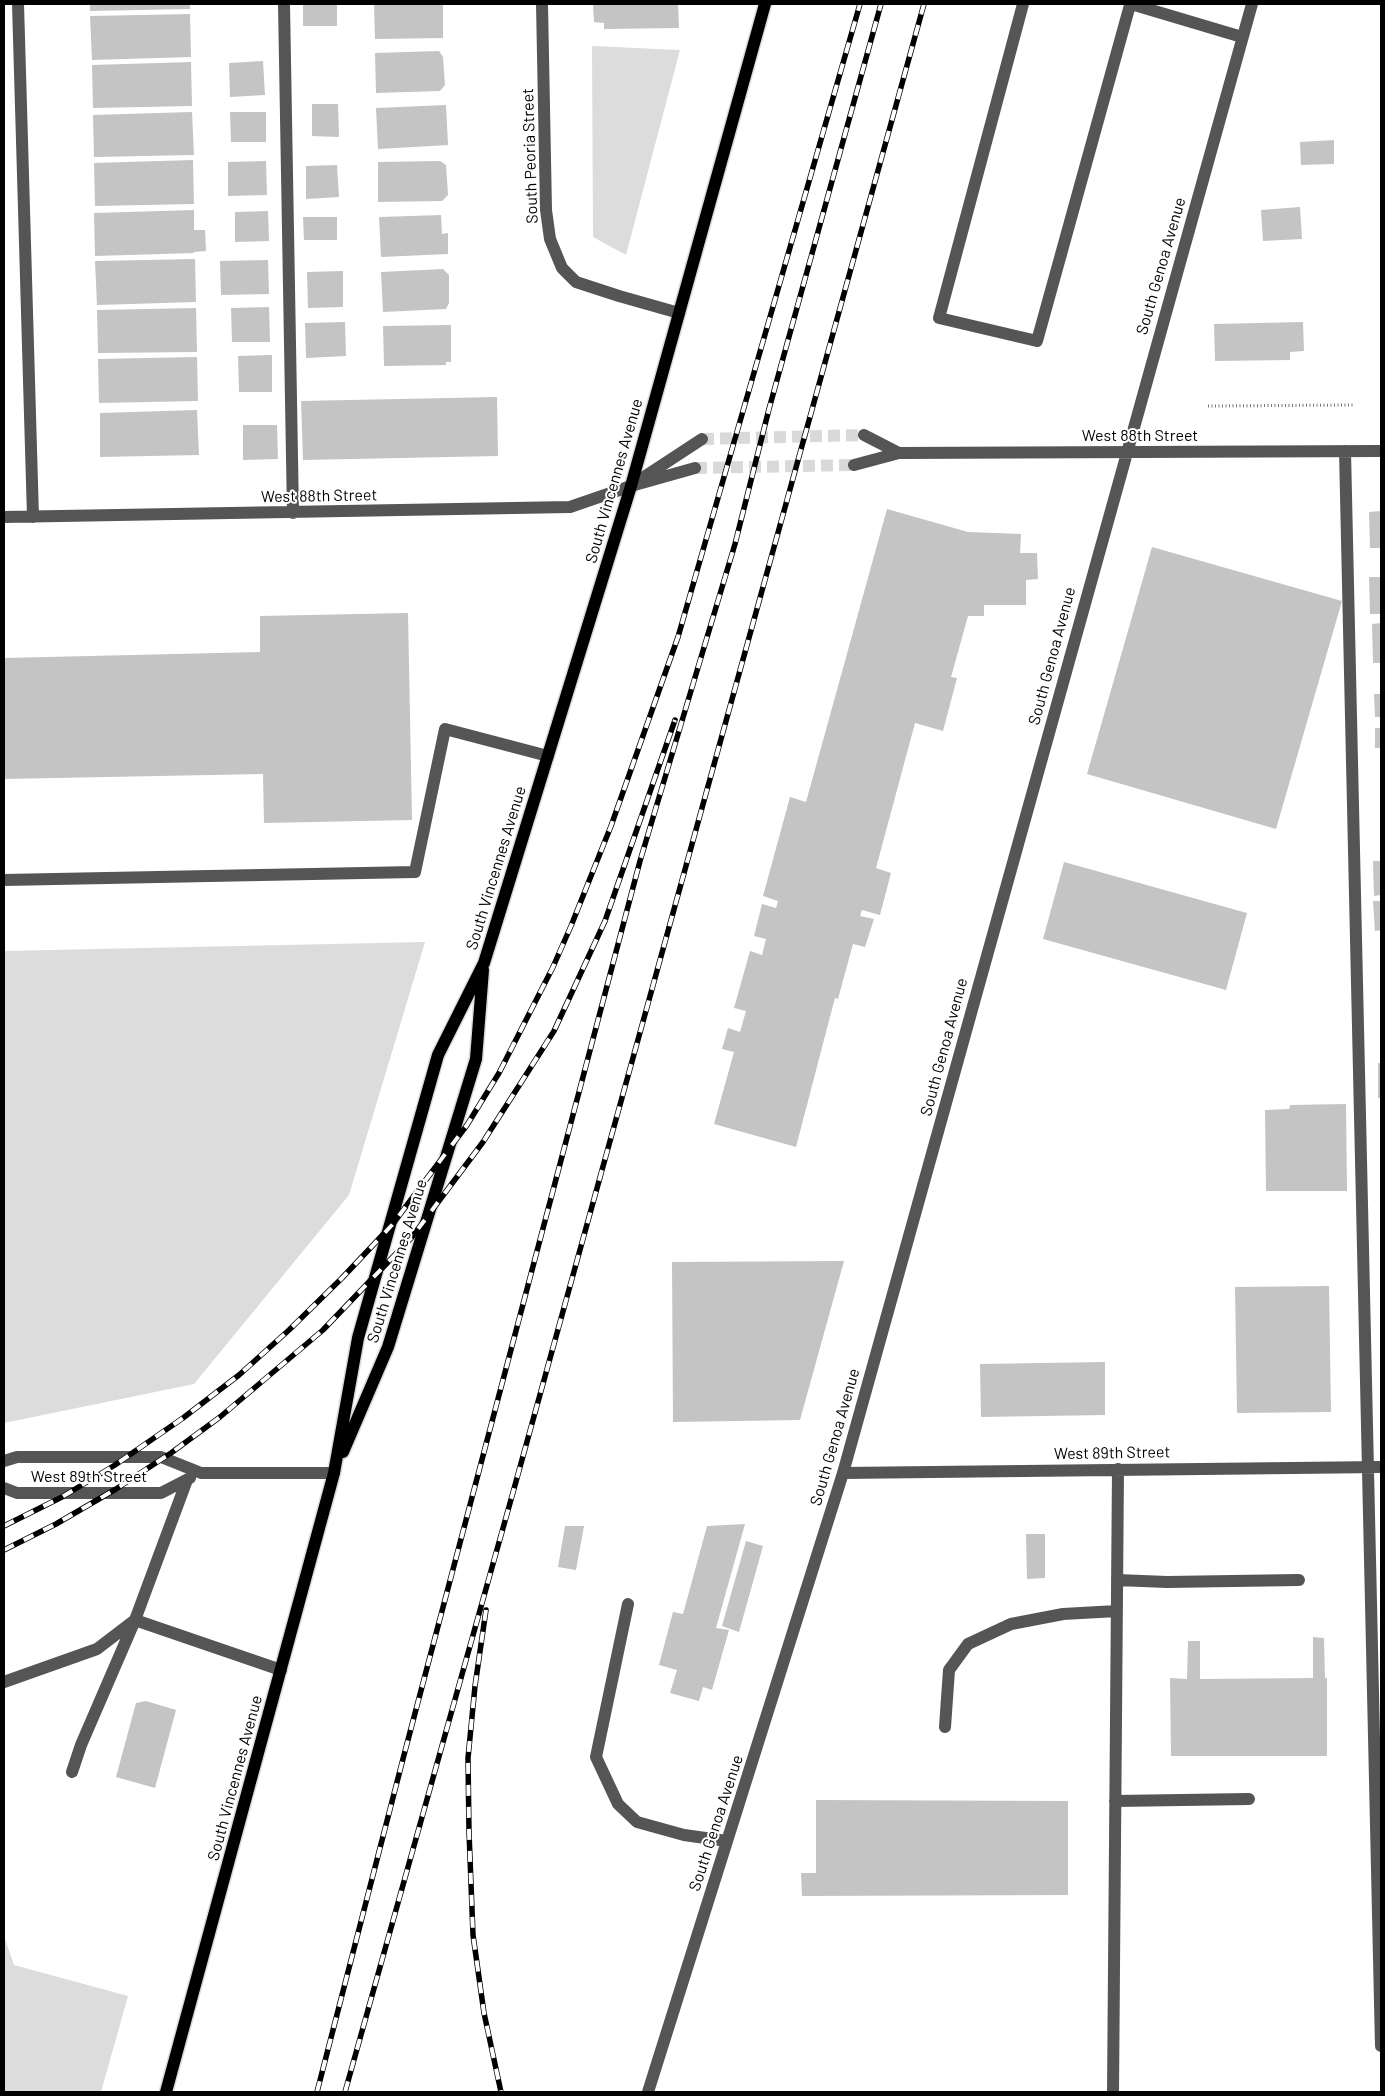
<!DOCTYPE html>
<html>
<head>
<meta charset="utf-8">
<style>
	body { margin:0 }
	#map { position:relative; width:1385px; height:2096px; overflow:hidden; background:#fff; font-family:Barlow,sans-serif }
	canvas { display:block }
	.frame { position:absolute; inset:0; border:5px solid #000; pointer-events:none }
</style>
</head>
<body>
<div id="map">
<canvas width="1385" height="2096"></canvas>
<div class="frame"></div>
</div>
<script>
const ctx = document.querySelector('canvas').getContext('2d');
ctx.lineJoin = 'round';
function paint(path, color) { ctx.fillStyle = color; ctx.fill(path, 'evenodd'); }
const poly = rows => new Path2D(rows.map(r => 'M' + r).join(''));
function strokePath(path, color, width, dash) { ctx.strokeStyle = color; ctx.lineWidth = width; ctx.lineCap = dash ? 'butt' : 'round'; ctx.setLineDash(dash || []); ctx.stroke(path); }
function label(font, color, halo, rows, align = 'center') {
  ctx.font = font + ' Barlow,sans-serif'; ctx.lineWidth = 4; ctx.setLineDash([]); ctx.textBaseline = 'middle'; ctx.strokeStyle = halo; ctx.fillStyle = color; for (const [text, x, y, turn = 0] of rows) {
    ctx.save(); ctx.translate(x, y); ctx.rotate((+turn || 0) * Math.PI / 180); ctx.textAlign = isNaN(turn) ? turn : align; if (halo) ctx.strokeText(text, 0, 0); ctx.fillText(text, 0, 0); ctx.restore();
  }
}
paint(poly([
	[592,46,680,50,626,255,593,237],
	[425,942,349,1195,194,1384,4,1423,4,951],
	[4,1936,14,1965,128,1996,101,2092,4,2092]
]), '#dcdcdc');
paint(poly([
	[90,4,190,4,190,9,90,11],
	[303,4,337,4,337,26,303,26],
	[374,4,443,4,443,38,375,39],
	[593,4,678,4,679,28,604,29,604,23,594,22],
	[190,14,191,57,92,60,90,16],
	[439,51,443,57,445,85,440,91,376,93,375,53],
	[263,61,265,95,230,97,229,63],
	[191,62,192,106,93,108,92,65],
	[312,104,338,104,339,137,312,136],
	[446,105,448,145,378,149,376,108],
	[192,112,194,155,94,157,93,115],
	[230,112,266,112,266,142,231,142],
	[1334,140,1334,164,1301,165,1300,142],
	[193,160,194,204,95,206,94,163],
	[266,161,267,195,228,196,228,162],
	[440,161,446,165,448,195,442,201,378,202,378,162],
	[337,165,339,197,306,199,306,166],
	[1300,207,1302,239,1263,241,1261,210],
	[194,210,194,230,205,230,206,251,194,252,194,253,95,256,94,213],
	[268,211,269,241,235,242,235,212],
	[441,215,442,234,448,233,448,254,381,257,379,217],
	[303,217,337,217,337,240,304,240],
	[195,259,196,302,97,305,95,261],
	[268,260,269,294,221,295,220,261],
	[443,269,449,275,449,303,446,309,383,312,381,272],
	[343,271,343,307,308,308,307,272],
	[269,307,270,342,232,342,231,308],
	[196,308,197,352,98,353,97,310],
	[345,322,346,356,306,358,305,323],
	[1303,322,1304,351,1290,352,1290,360,1215,361,1214,324],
	[451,325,451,362,446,362,446,365,384,366,383,326],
	[272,355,272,392,239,392,238,356],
	[197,357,198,401,99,403,98,359],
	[497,397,498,456,303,460,301,401],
	[197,410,199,455,100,457,100,413],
	[243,425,277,425,278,459,243,460],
	[887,509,968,532,1021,534,1020,553,1037,553,1038,579,1026,580,1026,605,984,605,984,616,968,616,951,677,957,678,943,731,915,723,876,868,891,873,880,915,862,910,860,916,874,919,865,947,853,944,838,999,835,998,831,1013,796,1147,714,1124,734,1052,722,1049,728,1028,740,1032,746,1011,734,1008,750,951,762,955,766,939,754,936,762,904,776,908,778,901,763,896,790,797,806,802],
	[1381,511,1381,548,1370,548,1369,512],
	[1152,547,1342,601,1276,829,1087,774],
	[1369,577,1381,577,1381,614,1370,614],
	[408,613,412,820,264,823,263,774,4,779,4,658,260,652,260,616],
	[1381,623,1381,663,1373,663,1372,624],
	[1374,694,1381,694,1381,717,1375,717],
	[1375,728,1381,728,1381,748,1375,748],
	[1373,861,1381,861,1381,895,1374,896],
	[1064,862,1247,913,1226,990,1043,939],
	[1373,901,1381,901,1381,930,1375,931],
	[1378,1063,1381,1063,1381,1098,1378,1098],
	[1346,1104,1347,1191,1266,1191,1265,1110,1289,1109,1290,1105],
	[844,1261,800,1420,673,1422,672,1262],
	[1329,1286,1331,1412,1237,1413,1235,1287],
	[1105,1362,1105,1415,981,1417,980,1364],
	[745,1524,716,1628,729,1630,712,1690,703,1687,699,1701,670,1693,677,1670,659,1665,673,1612,683,1614,707,1526],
	[565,1526,584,1526,576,1570,558,1567],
	[1026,1534,1045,1534,1045,1578,1027,1579],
	[746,1541,763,1546,739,1632,722,1626],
	[1313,1637,1324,1638,1325,1678,1327,1678,1327,1756,1171,1756,1170,1678,1187,1679,1188,1641,1200,1641,1200,1679,1313,1678],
	[146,1701,176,1710,155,1788,116,1777,136,1703],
	[816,1800,1068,1801,1068,1895,802,1896,801,1873,816,1873]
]), '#c4c4c4');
strokePath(poly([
	[702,439,864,435],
	[695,468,854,465]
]), '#d9d9d9', 12, [12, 6]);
const major = poly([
	[343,1452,388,1347,476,1059,483,970],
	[166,2092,334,1473,358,1338,438,1055,484,963,631,486,765,4]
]);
strokePath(major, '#dbdbdb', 15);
strokePath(poly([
	[1208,406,1353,405]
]), '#777', 3, [1, 2.5]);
strokePath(poly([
	[18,4,33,517],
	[284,4,293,513],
	[542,4,546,210,550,239,562,268,576,282,619,296,679,313],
	[1023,4,939,318,1037,341,1130,5],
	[1131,4,1242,37],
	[864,435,899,453],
	[1345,451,1381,2046],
	[854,465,899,453,1381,451],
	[641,479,702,439],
	[4,517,570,507,631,486,695,468],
	[4,880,415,872,445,729,548,756],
	[4,1461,17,1457,161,1457,201,1473,334,1473],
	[843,1473,1381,1467],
	[187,1480,135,1620,281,1670],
	[4,1488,17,1493,161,1493,190,1478],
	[1117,1580,1167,1582,1299,1580],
	[628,1604,596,1757,618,1804,637,1822,684,1835,727,1841],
	[4,1682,97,1649,135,1620,81,1745,72,1772],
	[945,1727,949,1670,968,1644,1011,1624,1063,1614,1117,1611],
	[1115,1801,1249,1799],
	[648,2092,843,1473,1252,4],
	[1113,2092,1118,1469]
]), '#555', 12);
strokePath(major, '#000', 12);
const rail = poly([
	[4,1526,62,1497,115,1465,183,1418,239,1375,289,1330,342,1278,392,1225,467,1125,499,1073,553,967,571,926,611,826,678,637,860,4],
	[4,1550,56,1524,116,1489,171,1453,220,1417,323,1330,412,1237,483,1142,554,1031,605,921,675,720],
	[486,1610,475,1686,468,1758,469,1832,473,1935,484,2013,501,2092],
	[317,2092,404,1755,640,861,735,544,769,409,881,4],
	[345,2092,512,1496,924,4]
]);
strokePath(rail, '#000', 5.5);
strokePath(rail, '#fff', 4, [11]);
label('16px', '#000', '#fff', [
	["South Peoria Street",530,156,-92],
	["South Genoa Avenue",1161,266,-74],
	["West 88th Street",1140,436],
	["South Vincennes Avenue",614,481,-74],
	["West 88th Street",319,496,-1],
	["South Genoa Avenue",1052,656,-75],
	["South Vincennes Avenue",496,868,-73],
	["South Genoa Avenue",944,1047,-75],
	["South Vincennes Avenue",397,1261,-73],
	["South Genoa Avenue",835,1437,-74],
	["West 89th Street",1112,1453,-1],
	["West 89th Street",89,1477],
	["South Vincennes Avenue",235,1778,-75],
	["South Genoa Avenue",716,1823,-72]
]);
</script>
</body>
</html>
